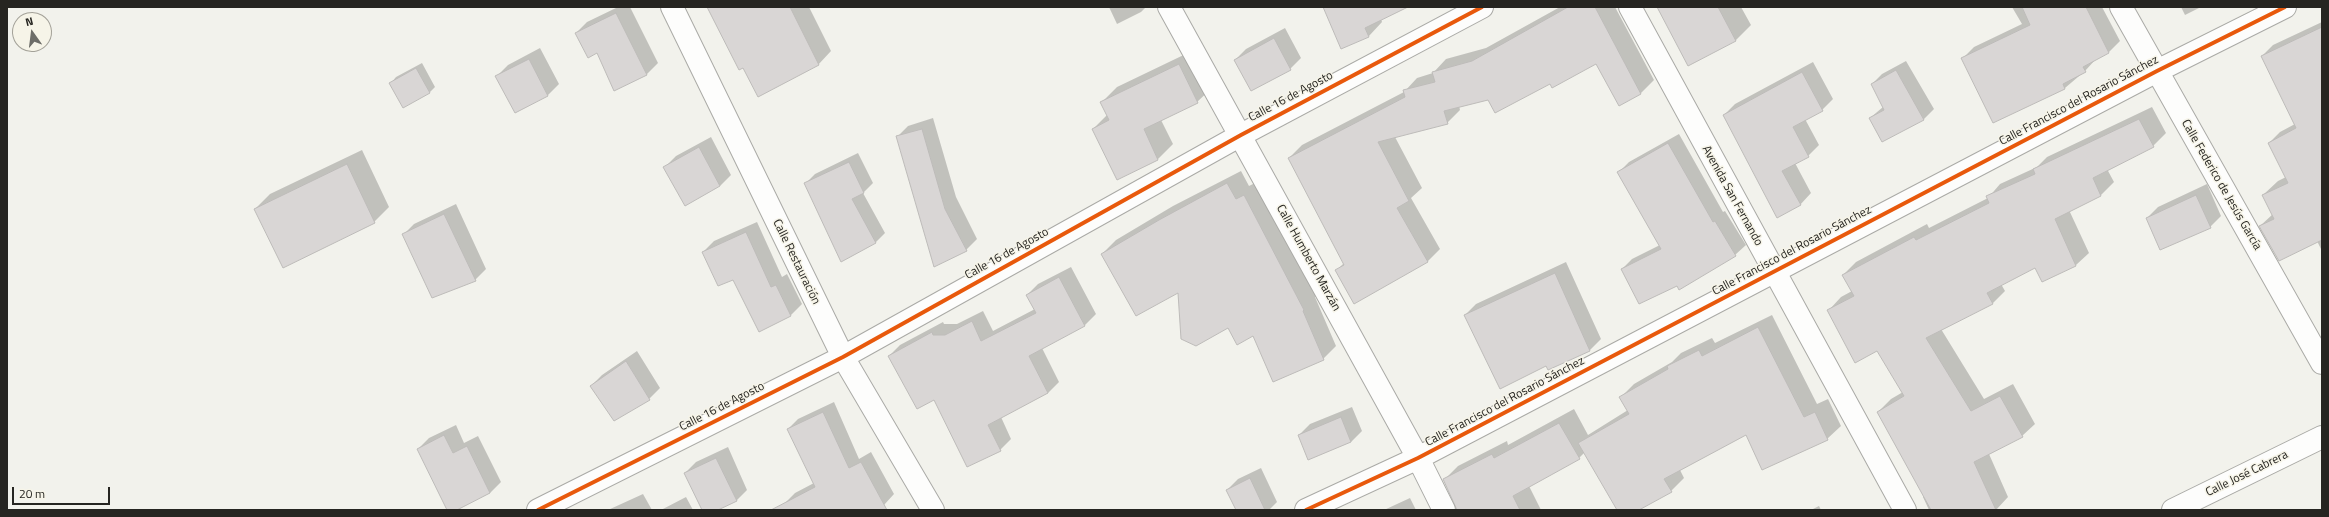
<!DOCTYPE html>
<html>
<head>
<meta charset="utf-8">
<style>
	body { margin:0 }
	#map { position:relative; width:2329px; height:517px; overflow:hidden; background:#f2f2ec; font-family:"Titillium Web",sans-serif }
	canvas { display:block }
	.frame { position:absolute; inset:0; border:8px solid #262521; pointer-events:none }
	.north { position:absolute; left:12px; top:12px; width:40px; height:40px; box-sizing:border-box; background:#f6f4e8; border:1px solid #a3a198; border-radius:50%; rotate:346deg; font-size:11px; font-weight:700; line-height:16px; text-align:center; color:#262521 }
	.north::after { content:''; display:block; margin:auto; width:14px; height:18px; background:#6d6d68; clip-path:polygon(50% 0,100% 100%,50% 72%,0 100%) }
	.scale { position:absolute; left:12px; top:487px; width:98px; height:18px; box-sizing:border-box; border:2px solid #262521; border-top:0; padding-left:5px; font-size:12px; line-height:14px; white-space:nowrap; color:#262521; -webkit-text-stroke:3px #f6f4e8; paint-order:stroke }
</style>
</head>
<body>
<div id="map">
<canvas width="2329" height="517"></canvas>
<div class="frame"></div>
<div class="north">N</div>
<div class="scale">20 m</div>
</div>
<script>
const ctx = document.querySelector('canvas').getContext('2d');
ctx.lineJoin = 'round';
function paint(path, color) { ctx.fillStyle = color; ctx.fill(path, 'evenodd'); }
const poly = rows => new Path2D(rows.map(r => 'M' + r).join(''));
function strokePath(path, color, width, dash) { ctx.strokeStyle = color; ctx.lineWidth = width; ctx.lineCap = dash ? 'butt' : 'round'; ctx.setLineDash(dash || []); ctx.stroke(path); }
function label(font, color, halo, rows, align = 'center') {
  ctx.font = font + ' "Titillium Web",sans-serif'; ctx.lineWidth = 3; ctx.setLineDash([]); ctx.textBaseline = 'middle'; ctx.strokeStyle = halo; ctx.fillStyle = color; for (const [text, x, y, turn = 0] of rows) {
    ctx.save(); ctx.translate(x, y); ctx.rotate((+turn || 0) * Math.PI / 180); ctx.textAlign = isNaN(turn) ? turn : align; if (halo) ctx.strokeText(text, 0, 0); ctx.fillText(text, 0, 0); ctx.restore();
  }
}
paint(poly([
	[618,7,630,7,658,63,647,74,615,90,598,52,576,33,587,22],
	[708,7,809,7,831,51,818,65,743,66],
	[1109,7,1146,7,1141,12,1117,24],
	[1332,7,1406,7,1381,19,1382,22,1369,36,1342,48],
	[1560,7,1615,7,1654,80,1641,93,1619,105,1596,63,1550,83,1459,106,1460,110,1447,123,1395,137,1422,188,1411,198,1440,249,1427,262,1336,271,1344,263,1289,158,1302,145,1404,92,1417,78,1433,73,1446,59,1486,48],
	[1658,7,1741,7,1751,25,1736,40,1688,65],
	[2012,7,2102,7,2120,41,2109,52,2096,59,2085,71,2065,88,1963,58,1974,47,2022,24],
	[2181,7,2201,7,2185,15],
	[2322,22,2322,151,2269,143,2280,132,2295,124,2262,56,2273,45],
	[1285,28,1301,58,1290,69,1235,60,1246,49],
	[540,48,559,84,548,95,515,112,497,76,508,65],
	[1194,50,1212,88,1197,102,1161,120,1173,144,1158,159,1117,179,1093,129,1108,114,1102,102,1117,87],
	[1906,61,1934,109,1924,119,1883,141,1870,118,1883,107,1872,84,1882,74],
	[1813,62,1833,99,1822,110,1805,119,1819,145,1808,156,1795,163,1811,193,1800,205,1724,115,1735,104],
	[422,63,435,87,429,93,391,83,396,77],
	[2152,107,2166,133,2153,146,2107,169,2114,182,2101,195,2069,210,2089,253,2076,265,2042,281,2036,267,2001,284,2005,291,1992,304,1941,329,1984,399,2013,384,2035,424,2022,436,1989,454,2008,497,1996,510,1929,510,1923,497,1925,496,1878,412,1891,399,1903,392,1878,350,1829,310,1841,297,1852,291,1843,275,1856,262,1927,224,1929,228,1988,198,2000,184,2037,167,2047,157],
	[933,118,956,197,977,239,966,250,897,137,908,126],
	[1679,134,1723,212,1725,211,1746,245,1735,255,1677,284,1622,269,1632,259,1660,245,1619,172,1629,162],
	[711,137,731,175,720,186,665,167,676,156],
	[362,150,389,207,374,222,255,209,270,194],
	[858,153,873,183,863,193,885,233,876,242,842,261,806,183,815,174],
	[2322,159,2322,251,2317,241,2260,226,2273,214,2263,195,2278,181],
	[1241,171,1249,186,1257,182,1317,296,1315,297,1336,346,1323,359,1229,327,1179,291,1102,254,1116,240,1173,206],
	[2207,184,2221,216,2210,227,2147,218,2158,207],
	[456,204,486,269,475,280,403,235,414,224],
	[757,222,782,277,787,274,802,304,791,315,760,330,733,278,703,252,714,241],
	[1566,262,1601,339,1590,350,1548,369,1546,364,1465,315,1476,304],
	[1071,267,1096,314,1085,325,1042,348,1059,382,1048,393,1001,417,1011,439,1000,450,935,399,889,356,900,345,943,322,944,324,957,324,983,311,993,331,1035,309,1027,295,1038,284],
	[1772,315,1817,404,1828,399,1841,426,1827,439,1747,434,1680,470,1684,478,1671,491,1637,510,1618,510,1585,452,1579,458,1529,486,1541,510,1459,510,1444,480,1458,466,1507,441,1508,445,1574,409,1588,435,1628,410,1621,397,1634,384,1672,362,1681,353,1712,338,1715,343],
	[637,351,660,388,649,399,591,386,602,375],
	[834,402,859,459,871,452,894,494,884,505,875,510,789,510,785,503,795,493,814,483,788,429,798,419],
	[1352,407,1362,431,1351,442,1309,459,1299,435,1310,424],
	[456,425,464,443,478,436,501,482,490,493,454,510,448,510,418,449,429,438],
	[728,447,747,490,736,501,716,510,703,510,685,473,696,462],
	[1261,468,1277,502,1269,510,1237,510,1227,490,1238,479],
	[643,494,652,510,608,510],
	[686,497,693,510,661,510],
	[1410,498,1416,510,1384,510],
	[1819,506,1821,510,1811,510]
]), '#0003');
const building = poly([
	[707,7,790,7,819,65,758,97,743,68,739,70,707,7],
	[1323,7,1408,7,1365,28,1369,37,1341,49,1323,7],
	[1568,7,1595,7,1641,94,1619,106,1596,64,1552,88,1550,84,1495,113,1488,100,1444,111,1448,124,1378,142,1409,201,1397,208,1428,262,1354,304,1335,270,1344,265,1288,158,1405,97,1403,90,1435,82,1432,72,1472,61,1568,7],
	[1657,7,1718,7,1736,41,1688,66,1657,7],
	[2022,7,2086,7,2109,53,2083,67,2086,72,2063,84,2065,89,1993,123,1961,58,2030,25,2022,7],
	[616,13,647,75,614,91,597,53,588,58,575,33,616,13],
	[2322,27,2322,240,2279,261,2259,226,2274,219,2262,195,2288,183,2268,143,2296,128,2261,56,2322,27],
	[1274,38,1291,70,1251,91,1234,60,1274,38],
	[529,59,548,96,515,113,495,76,529,59],
	[1179,64,1198,103,1144,129,1158,160,1117,180,1092,129,1109,120,1100,102,1179,64],
	[416,68,430,93,403,108,389,83,416,68],
	[1896,70,1924,120,1882,142,1869,118,1884,110,1871,84,1896,70],
	[1802,72,1823,111,1793,127,1809,157,1782,171,1801,205,1777,218,1723,115,1802,72],
	[2139,119,2154,147,2093,178,2101,196,2055,219,2076,266,2042,282,2035,268,1987,293,1993,304,1926,338,1971,411,2000,396,2023,437,1974,462,1996,510,1931,510,1877,412,1904,396,1877,351,1855,363,1827,310,1854,296,1842,275,1914,237,1916,240,1989,203,1986,196,2035,174,2033,169,2139,119],
	[922,129,945,209,967,251,934,267,896,136,922,129],
	[1668,143,1713,222,1715,221,1736,256,1679,290,1677,286,1639,304,1621,269,1661,249,1617,172,1668,143],
	[699,147,720,186,685,206,663,167,699,147],
	[849,162,864,193,852,199,876,243,841,262,804,183,849,162],
	[347,164,375,223,283,268,254,209,347,164],
	[1227,183,1236,199,1244,195,1304,310,1303,311,1324,360,1273,382,1253,336,1237,345,1228,328,1196,346,1181,339,1178,293,1136,316,1101,254,1159,220,1227,183],
	[2196,195,2211,228,2160,250,2146,218,2196,195],
	[444,214,476,281,432,298,402,234,444,214],
	[746,232,771,287,776,285,791,316,759,332,733,280,718,286,702,252,746,232],
	[1555,273,1590,351,1548,370,1546,366,1500,389,1464,315,1555,273],
	[1059,277,1085,326,1029,356,1048,393,988,425,1001,451,967,467,934,400,917,409,888,356,932,332,933,335,945,335,972,321,981,341,1036,313,1026,295,1059,277],
	[1758,327,1804,417,1815,412,1828,440,1762,470,1746,435,1664,479,1672,492,1639,510,1617,510,1578,443,1629,414,1619,397,1668,369,1667,366,1699,350,1702,356,1758,327],
	[626,361,650,400,614,421,590,386,626,361],
	[823,412,849,468,861,462,887,510,771,510,815,487,787,429,823,412],
	[1341,417,1351,442,1308,460,1298,435,1341,417],
	[1559,423,1580,459,1513,496,1520,510,1457,510,1443,479,1492,454,1494,458,1559,423],
	[444,435,453,453,467,446,490,493,457,510,447,510,417,449,444,435],
	[716,458,737,501,718,510,702,510,684,473,716,458],
	[1250,478,1265,510,1236,510,1226,490,1250,478]
]);
paint(building, '#d9d6d5');
strokePath(building, '#bdbbb9', 1);
const minor = poly([
	[672,7,843,357,933,510],
	[1169,7,1418,458,1444,510],
	[2121,7,2322,363],
	[538,510,843,357,1241,135,1482,7],
	[1306,510,1418,458,2157,71,2285,7],
	[2173,510,2322,437]
]);
const tertiary = poly([
	[1630,7,1905,510]
]);
strokePath(minor, '#aaaaa6', 24);
strokePath(tertiary, '#aaaaa6', 24);
strokePath(minor, '#fdfdfc', 22);
strokePath(tertiary, '#fdfdfc', 22);
strokePath(poly([
	[538,510,843,357,1241,135,1482,7],
	[1306,510,1418,458,2157,71,2285,7]
]), '#e8590c', 4);
label('12px', '#262521', '#f6f4e8', [
	["Calle 16 de Agosto",1291,97,-28],
	["Calle Francisco del Rosario Sánchez",2079,101,-28],
	["Calle Federico de Jesús García",2221,185,60],
	["Avenida San Fernando",1732,196,61],
	["Calle Francisco del Rosario Sánchez",1792,251,-28],
	["Calle 16 de Agosto",1007,254,-29],
	["Calle Humberto Marzán",1308,258,61],
	["Calle Restauración",796,262,64],
	["Calle Francisco del Rosario Sánchez",1505,402,-28],
	["Calle 16 de Agosto",722,407,-27],
	["Calle José Cabrera",2247,474,-26]
]);
</script>
</body>
</html>
